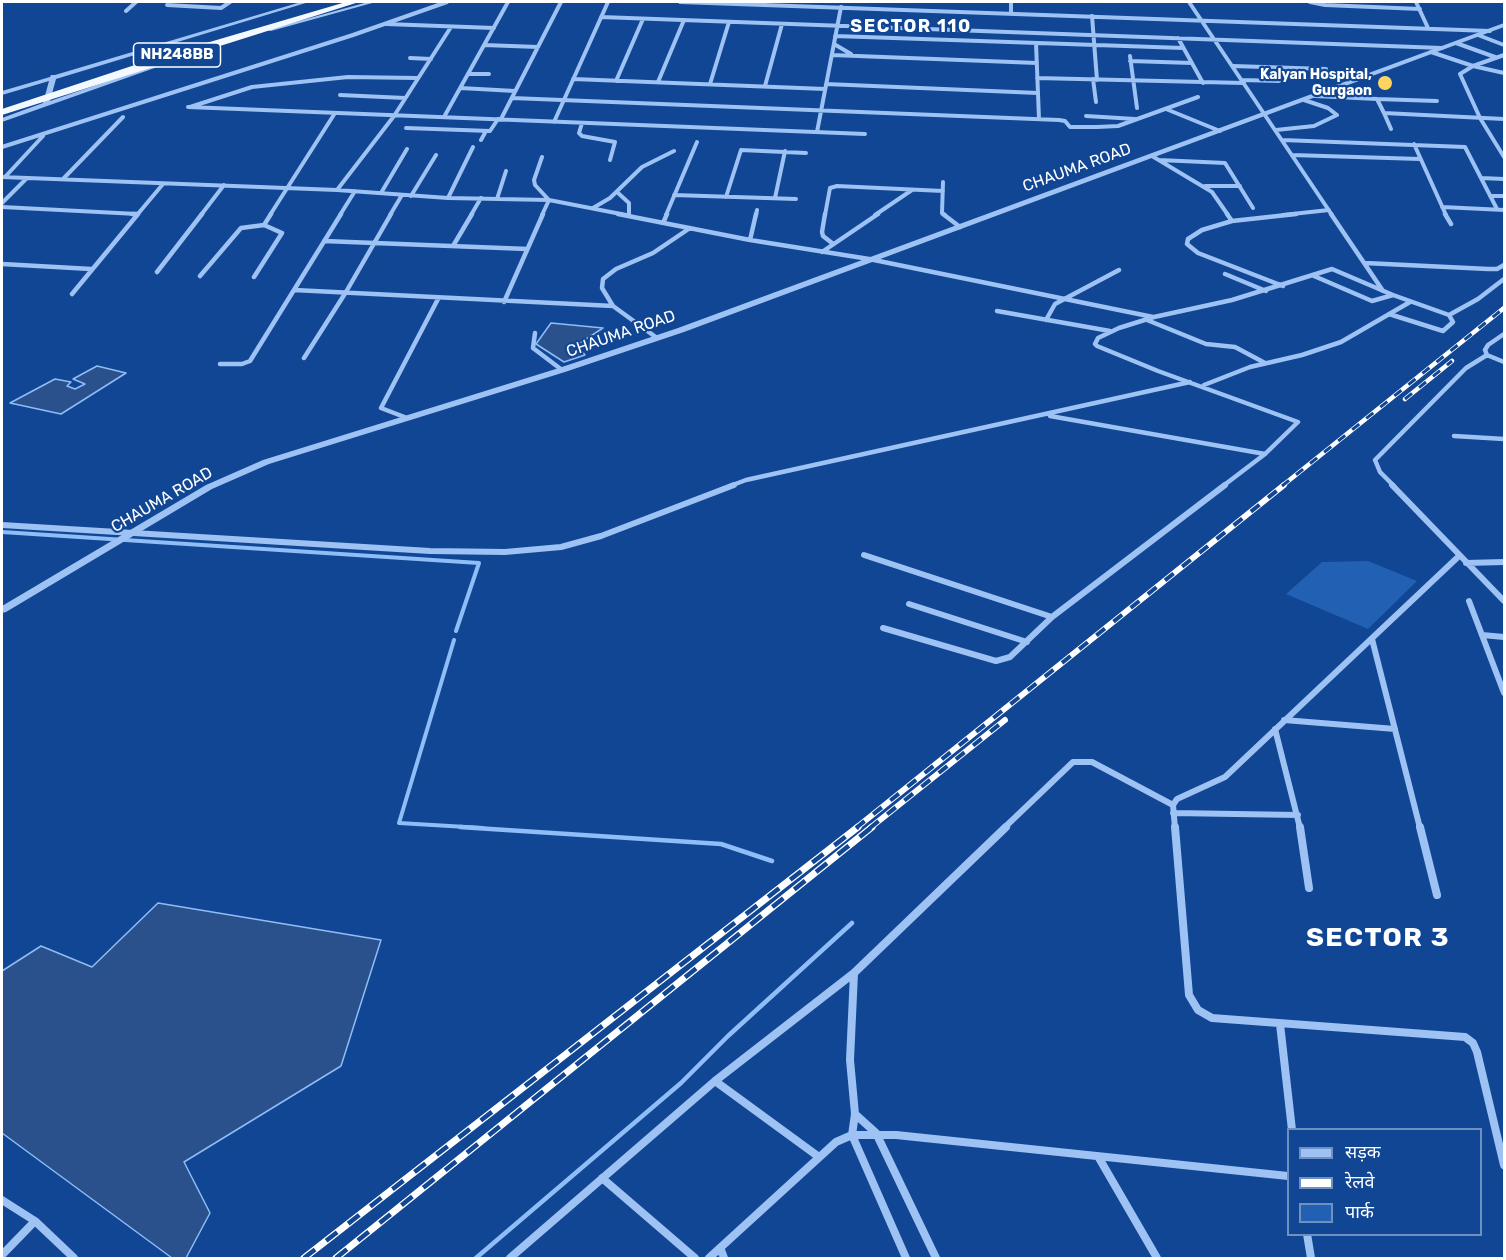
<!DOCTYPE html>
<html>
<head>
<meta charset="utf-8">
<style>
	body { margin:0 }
	#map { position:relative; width:1506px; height:1260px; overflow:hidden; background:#104694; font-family:Rubik,"Noto Sans Devanagari",sans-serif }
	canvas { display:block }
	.frame { position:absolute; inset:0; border:3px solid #fff; pointer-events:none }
	.legend { position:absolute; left:1287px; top:1128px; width:195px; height:108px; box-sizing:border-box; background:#104694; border:2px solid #7090bf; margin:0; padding:8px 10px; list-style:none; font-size:18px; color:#fff }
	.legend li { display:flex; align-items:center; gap:12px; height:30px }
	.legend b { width:30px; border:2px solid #7090bf }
</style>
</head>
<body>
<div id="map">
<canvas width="1506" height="1260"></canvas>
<div class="frame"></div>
<ul class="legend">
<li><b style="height:8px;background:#9dc2f3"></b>सड़क</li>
<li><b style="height:8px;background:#fff"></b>रेलवे</li>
<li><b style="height:16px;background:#2260b3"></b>पार्क</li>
</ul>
</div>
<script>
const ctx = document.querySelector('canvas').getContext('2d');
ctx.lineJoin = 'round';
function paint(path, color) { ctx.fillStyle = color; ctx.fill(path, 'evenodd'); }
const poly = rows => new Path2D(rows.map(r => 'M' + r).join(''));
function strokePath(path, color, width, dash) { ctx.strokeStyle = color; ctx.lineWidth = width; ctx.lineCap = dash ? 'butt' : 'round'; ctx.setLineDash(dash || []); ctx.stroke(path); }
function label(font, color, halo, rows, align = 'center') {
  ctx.font = font + ' Rubik,sans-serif'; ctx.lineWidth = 4.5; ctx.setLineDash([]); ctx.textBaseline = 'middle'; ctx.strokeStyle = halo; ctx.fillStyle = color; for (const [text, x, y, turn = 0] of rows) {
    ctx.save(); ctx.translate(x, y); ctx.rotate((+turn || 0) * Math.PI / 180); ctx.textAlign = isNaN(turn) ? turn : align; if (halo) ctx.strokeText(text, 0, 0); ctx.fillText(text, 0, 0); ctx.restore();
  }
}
paint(poly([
	[1368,561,1417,581,1368,629,1286,594,1322,562]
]), '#2260b3');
const water = poly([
	[551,323,603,328,577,345,585,355,564,362,536,344,551,323],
	[97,366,126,373,61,414,10,403,55,379,71,382,67,386,75,389,85,384,73,379,97,366],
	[158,903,381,940,341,1066,184,1162,210,1213,186,1258,172,1258,2,1133,2,971,41,946,92,967,158,903]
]);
paint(water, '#2a518b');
strokePath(water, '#8fbdf7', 1.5);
strokePath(poly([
	[2,532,479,563,456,631],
	[454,640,399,823,483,828]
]), '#8fbdf7', 4);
strokePath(poly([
	[460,827,721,844,772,861],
	[476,1258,681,1083,728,1036,852,923]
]), '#8fbdf7', 4.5);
strokePath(poly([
	[680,2,1490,31],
	[1011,2,1011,13],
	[1189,2,1332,215],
	[1310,2,1325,5,1420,9],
	[1416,2,1428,28],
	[167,5,221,8,230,2],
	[126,11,136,2],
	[1092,16,1097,80],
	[601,17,1442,48],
	[386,24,494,28],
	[1478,35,1504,45],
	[835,36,1183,48],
	[1178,38,1203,83],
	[1036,43,1039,119],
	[1456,43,1495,57],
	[834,44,851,54],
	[484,45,538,47],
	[1431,52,1473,66,1504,73],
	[832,55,1037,63],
	[1504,55,1473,66,1460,74,1480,118,1504,157],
	[1130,56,1137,108],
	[410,58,431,59],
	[1130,61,1192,63],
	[1233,66,1326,69],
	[468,74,489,74],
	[1037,78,1244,83],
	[573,79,825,89],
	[1093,79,1096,102],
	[1242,80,1279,81],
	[616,81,643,19],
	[658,82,684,20],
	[710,84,729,22],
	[826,84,1038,93],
	[765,86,782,24],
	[460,88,515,91],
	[340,95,405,98],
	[1315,96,1377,99,1384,113,1504,119],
	[512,98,1059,120,1065,121,1070,127,1097,127,1118,126,1198,97],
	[1377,99,1437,101],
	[188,107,865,134],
	[190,107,252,87,348,77,417,78],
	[1166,109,1220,131],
	[1384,113,1391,129],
	[1086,116,1135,119],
	[444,117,508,2],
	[501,119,561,2],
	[554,122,608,2],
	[582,123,579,133,582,136,615,142,610,160],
	[406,128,490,131,498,119],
	[1276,130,1314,126,1337,115,1328,108,1304,100],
	[817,132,841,7],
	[481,140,486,131],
	[1282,140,1465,147,1497,209],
	[1414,144,1446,215],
	[2,147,353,35,447,2],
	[1292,155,1420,159],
	[1152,156,1212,192,1228,215],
	[542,157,534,180,535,185,549,200,542,215],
	[1159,160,1225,163,1253,208],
	[2,177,337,190,448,198,549,200,626,215],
	[5,177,43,136],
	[1481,178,1504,179],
	[63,179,123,117],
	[943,182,942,213,945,215],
	[1205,186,1240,186],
	[337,190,394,116,451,27],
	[617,192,629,203,629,215],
	[381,193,407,149],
	[674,195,796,199],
	[411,196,436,155],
	[1490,196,1504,196],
	[726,197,741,150,806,153],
	[448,198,473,147],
	[775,198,785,151],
	[497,199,506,171],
	[2,203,27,178],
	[2,207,137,214],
	[1442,207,1504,210],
	[593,208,610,198,642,167,674,151],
	[137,215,163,184],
	[201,215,224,185],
	[270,215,335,113],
	[340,215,355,191],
	[390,215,402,195],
	[471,215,481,198],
	[666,215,697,142],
	[756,215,757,210],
	[825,215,830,188,837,186,943,191],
	[875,215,912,190],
	[1283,215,1329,210]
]), '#9dc2f3', 4);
strokePath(poly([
	[132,214,137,214],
	[618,214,750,240,869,259,1153,317],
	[825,214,822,232,823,236,832,243],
	[943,214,960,227],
	[1227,214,1232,221],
	[1331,214,1383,291],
	[1445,214,1451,224],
	[663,223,667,214],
	[750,240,756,214],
	[324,241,527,249],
	[453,246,472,214],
	[822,252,878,214],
	[1365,263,1488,269,1497,269,1504,265],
	[2,264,91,269],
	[157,272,202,214],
	[1225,274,1266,291],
	[200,276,241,228,264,225],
	[1314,276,1372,301,1393,295],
	[254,277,282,233,264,225,271,214],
	[1283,286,1198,253,1187,244,1188,239,1202,230,1232,221,1296,214],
	[294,290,613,306],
	[72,294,138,214],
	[504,302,543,214],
	[997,311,1110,331],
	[1389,314,1443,331,1453,322,1449,315],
	[1046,320,1055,304,1119,270],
	[1147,320,1206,344,1235,347,1265,363],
	[535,333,533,348,562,370],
	[657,338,613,306,602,288,603,279,616,269,653,253,690,228],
	[1487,355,1485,350,1488,345,1504,334],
	[1487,355,1504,362],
	[304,358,346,292,391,214],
	[220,364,242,364,250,361,341,214],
	[1204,385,1250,367,1302,355,1341,342,1410,302],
	[1050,416,1265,454],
	[407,418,381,408,438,299],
	[1454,436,1504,439],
	[730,486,746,480,1190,382],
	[1223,486,1265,454,1298,422,1158,371,1097,346,1095,344,1098,338,1119,328,1154,317,1232,300,1332,269,1393,295,1449,315,1478,299,1504,279],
	[1394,486,1380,472,1375,460,1466,368,1487,355]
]), '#9dc2f3', 4.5);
strokePath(poly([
	[1392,485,1504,601],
	[2,525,430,551,505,552,561,547,601,536,734,485],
	[864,555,1052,617,1225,485],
	[1466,563,1504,562],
	[1469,601,1504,693],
	[909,604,1027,642],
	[883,628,996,661,1010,657,1052,617],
	[1482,635,1504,637],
	[1372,639,1420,828],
	[1284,720,1395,729],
	[1275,729,1300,828],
	[1173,805,1175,828],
	[1173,813,1298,815],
	[1004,828,1073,762,1092,762,1173,805,1177,799,1225,777,1459,556]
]), '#9dc2f3', 6);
strokePath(poly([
	[1175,827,1189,995,1198,1010,1212,1018,1465,1037,1473,1043,1477,1052,1504,1165],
	[1300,827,1309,888],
	[1420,827,1437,895],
	[854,973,850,1060,855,1114,852,1135,906,1258],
	[1280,1024,1292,1130],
	[715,1081,819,1157],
	[855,1114,876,1133,936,1258],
	[1099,1158,1157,1258],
	[602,1178,695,1258],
	[2,1200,35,1221,74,1258],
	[1307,1234,1311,1258],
	[721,1250,724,1258],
	[2,1255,35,1221],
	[510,1258,715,1081,854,973,1006,827],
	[709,1258,836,1142,852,1135,896,1135,1288,1176]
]), '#9dc2f3', 8);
paint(poly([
	[301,2,309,2,56,79,50,101,175,58,180,59,2,122,2,118,43,103,49,81,2,95,2,91,50,77,51,75,55,75,301,2],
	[368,2,376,2,271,31,266,30,368,2],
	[1504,23,1504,27,684,332,565,372,269,464,212,489,6,612,2,613,2,606,206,485,263,460,559,368,678,328,1504,23]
]), '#9dc2f3');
paint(poly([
	[346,2,359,2,2,115,2,109,162,56,346,2]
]), '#f4f8ff');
const railFar2 = poly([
	[1405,399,1452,361],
	[1282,486,1504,308]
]);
const railFar1 = poly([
	[856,828,1284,485],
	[870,828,1005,720]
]);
const rail = poly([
	[304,1258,858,827],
	[336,1258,872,827]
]);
strokePath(railFar2, '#fff', 4.5);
strokePath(railFar1, '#fff', 6);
strokePath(rail, '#fff', 7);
strokePath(railFar2, '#104694', 3, [9]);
strokePath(railFar1, '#104694', 4, [11]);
strokePath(rail, '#104694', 4.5, [14]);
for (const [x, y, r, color] of [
	[1385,83,8,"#ffd560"]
]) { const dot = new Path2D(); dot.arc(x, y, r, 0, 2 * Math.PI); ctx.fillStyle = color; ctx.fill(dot); strokePath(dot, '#104694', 2); }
label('bold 14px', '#fff', '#104694', [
	["Kalyan Hospital,",1372,75],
	["Gurgaon",1372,91]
], 'right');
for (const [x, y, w] of [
	[177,55,87]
]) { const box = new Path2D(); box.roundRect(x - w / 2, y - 12, w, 24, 4.5); ctx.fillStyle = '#104694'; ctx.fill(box); strokePath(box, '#fff', 1.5); }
label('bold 15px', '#fff', null, [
	["NH248BB",177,55]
]);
label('16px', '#fff', '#104694', [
	["CHAUMA ROAD",1077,168,-20],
	["CHAUMA ROAD",621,334,-19],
	["CHAUMA ROAD",162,500,-30]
]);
ctx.letterSpacing = '1.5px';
label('bold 18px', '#fff', '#104694', [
	["SECTOR 110",911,27]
]);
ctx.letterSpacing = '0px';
ctx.letterSpacing = '1.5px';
label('bold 27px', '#fff', '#104694', [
	["SECTOR 3",1378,938]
]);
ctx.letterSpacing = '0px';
</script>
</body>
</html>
